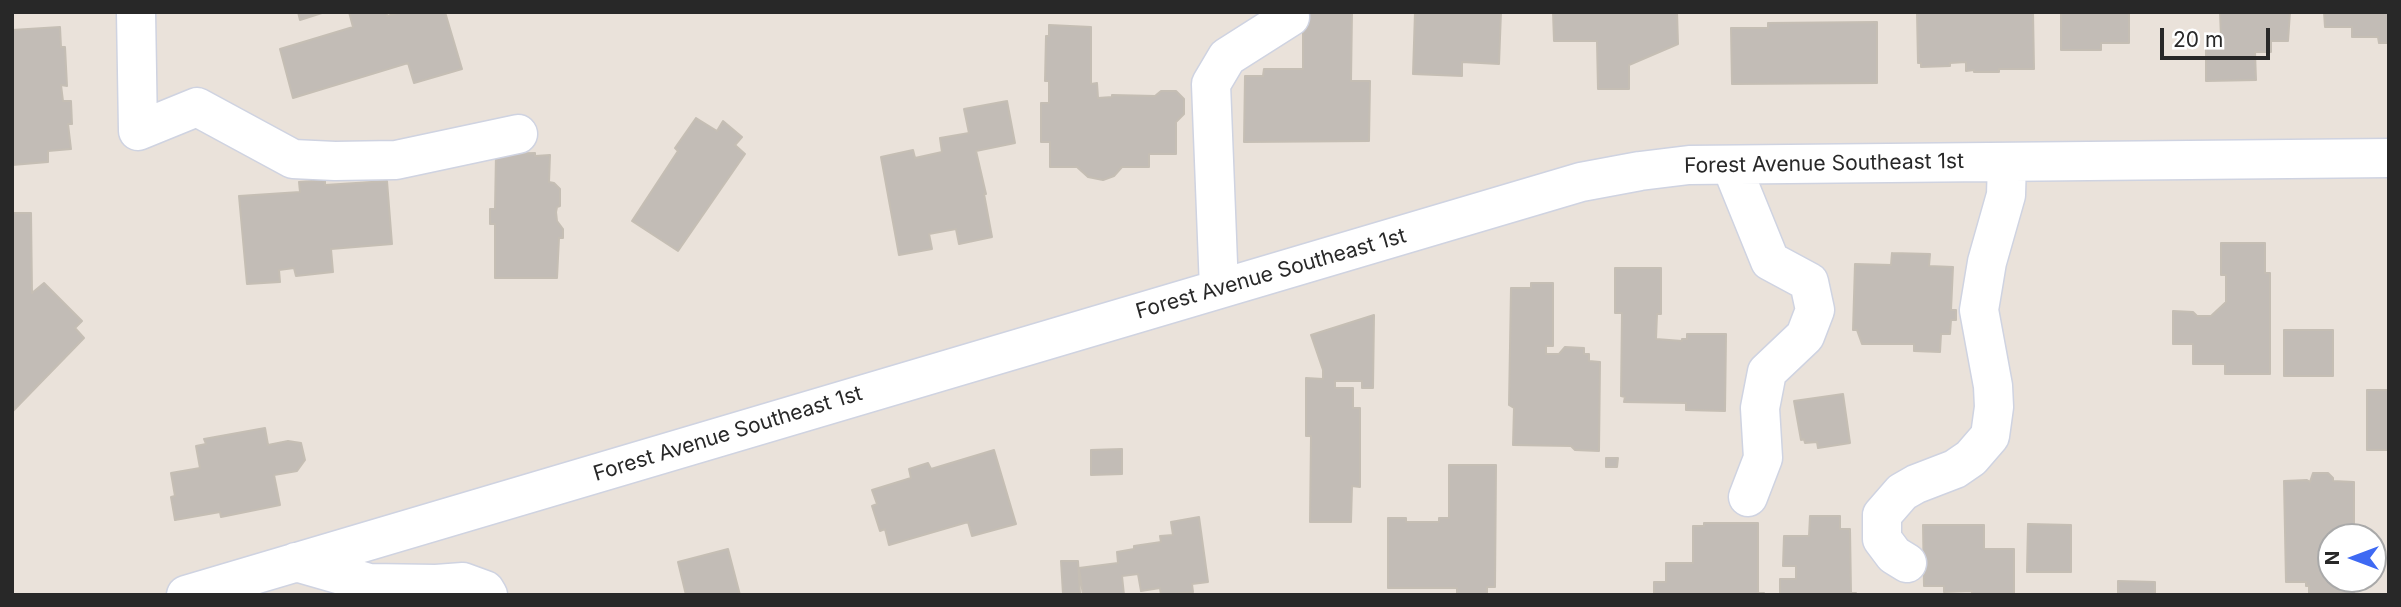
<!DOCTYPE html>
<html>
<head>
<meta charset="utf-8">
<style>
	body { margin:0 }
	#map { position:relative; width:2401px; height:607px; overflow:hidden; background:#eae2da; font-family:Inter,sans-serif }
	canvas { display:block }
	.frame { position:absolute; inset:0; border:14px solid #282828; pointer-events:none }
	.north { position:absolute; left:2317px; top:523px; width:70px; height:70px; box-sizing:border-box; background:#fff; border:2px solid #a9a9a9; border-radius:50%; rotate:270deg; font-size:19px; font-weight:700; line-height:28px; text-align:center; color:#282828 }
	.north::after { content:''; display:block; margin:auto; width:24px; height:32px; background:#3e69f3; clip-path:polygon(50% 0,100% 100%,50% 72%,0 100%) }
	.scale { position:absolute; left:2160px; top:28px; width:110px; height:32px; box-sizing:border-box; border:4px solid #282828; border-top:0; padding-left:9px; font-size:21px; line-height:24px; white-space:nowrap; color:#282828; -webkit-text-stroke:5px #fff; paint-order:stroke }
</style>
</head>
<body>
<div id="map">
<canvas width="2401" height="607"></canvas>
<div class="frame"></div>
<div class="north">N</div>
<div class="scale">20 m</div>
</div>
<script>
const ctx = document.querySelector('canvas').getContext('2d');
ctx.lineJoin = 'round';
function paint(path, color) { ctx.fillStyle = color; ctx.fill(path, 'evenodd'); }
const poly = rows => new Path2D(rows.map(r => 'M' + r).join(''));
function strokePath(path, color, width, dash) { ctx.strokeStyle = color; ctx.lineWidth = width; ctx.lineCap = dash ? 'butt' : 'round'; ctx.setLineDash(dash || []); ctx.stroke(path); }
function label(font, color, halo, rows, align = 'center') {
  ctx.font = font + ' Inter,sans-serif'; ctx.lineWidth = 5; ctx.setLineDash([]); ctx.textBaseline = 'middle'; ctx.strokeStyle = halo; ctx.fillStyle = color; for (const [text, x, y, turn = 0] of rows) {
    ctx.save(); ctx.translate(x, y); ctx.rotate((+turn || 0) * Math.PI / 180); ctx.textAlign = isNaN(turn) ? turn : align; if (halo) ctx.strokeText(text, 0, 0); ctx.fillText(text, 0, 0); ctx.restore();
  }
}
const building = poly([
	[298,12,325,12,300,20,298,12],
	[349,12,386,12,387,16,401,12,445,12,462,69,414,83,408,63,293,98,280,49,353,27,349,12],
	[1303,12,1352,12,1351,81,1370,81,1369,141,1244,142,1245,76,1263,76,1264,69,1303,69,1303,12],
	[1415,12,1501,12,1499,64,1462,62,1462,76,1413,74,1415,12],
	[1553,12,1677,12,1678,44,1629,65,1629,89,1598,89,1597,41,1554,41,1553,12],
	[1917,12,2033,12,2034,69,1999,69,1999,72,1974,72,1974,70,1966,71,1966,62,1950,63,1950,66,1921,67,1921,63,1918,63,1917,12],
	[2061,12,2129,12,2129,43,2101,43,2101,50,2061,50,2061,12],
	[2220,12,2290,12,2288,41,2271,41,2271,52,2255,52,2256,80,2206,81,2206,38,2221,38,2220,12],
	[2324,12,2389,12,2389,43,2379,43,2378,37,2352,37,2352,27,2325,27,2324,12],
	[1877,22,1877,83,1732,84,1731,28,1768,28,1768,23,1877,22],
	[1049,25,1091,27,1091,84,1097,83,1098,98,1112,97,1112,95,1155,96,1161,91,1176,91,1184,99,1184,114,1176,122,1176,154,1149,154,1149,167,1122,167,1114,176,1103,180,1088,177,1077,167,1050,167,1050,142,1041,142,1041,103,1049,103,1049,81,1045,81,1046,36,1049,36,1049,25],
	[60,27,61,47,65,47,67,86,61,85,63,101,71,101,72,124,68,124,71,149,48,151,48,162,12,165,12,30,60,27],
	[1007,101,1015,143,976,151,986,194,984,194,992,237,959,244,956,229,929,234,932,249,899,255,881,157,913,150,915,158,942,152,940,138,969,133,964,109,1007,101],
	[696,118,717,131,723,121,742,137,735,145,745,154,678,251,632,221,678,151,675,148,696,118],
	[535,153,535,156,550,155,549,182,554,183,560,189,560,206,557,207,556,212,557,221,563,229,563,238,559,238,557,278,495,278,495,224,490,224,490,209,495,209,496,154,535,153],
	[325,180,325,185,387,181,392,244,331,249,333,272,296,276,294,268,279,270,280,282,247,284,239,196,300,192,299,182,325,180],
	[12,213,31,213,32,293,44,283,82,321,75,328,84,338,12,412,12,213],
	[2221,243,2265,243,2265,273,2270,273,2270,374,2225,374,2225,364,2193,364,2193,344,2173,344,2173,311,2193,312,2197,316,2211,316,2226,302,2226,275,2221,275,2221,243],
	[1892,253,1930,254,1929,266,1953,267,1951,310,1956,310,1956,320,1951,320,1950,334,1941,334,1940,352,1914,351,1914,344,1862,344,1857,330,1853,330,1855,264,1891,265,1892,253],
	[1615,268,1661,268,1661,314,1657,314,1656,339,1682,341,1682,339,1687,339,1687,334,1726,334,1725,411,1686,410,1686,403,1624,402,1625,397,1621,396,1622,313,1615,313,1615,268],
	[1531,283,1553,283,1553,346,1546,346,1546,354,1559,354,1565,347,1584,348,1584,354,1589,354,1589,361,1600,362,1599,451,1575,450,1571,446,1513,445,1514,408,1509,405,1511,288,1531,288,1531,283],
	[1374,315,1373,388,1362,388,1362,381,1335,381,1335,388,1353,388,1353,408,1360,408,1360,487,1352,486,1351,522,1310,522,1311,436,1306,436,1306,378,1323,379,1323,370,1311,335,1374,315],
	[2284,330,2333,330,2333,376,2284,376,2284,330],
	[2367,390,2389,390,2389,450,2367,450,2367,390],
	[1843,394,1850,443,1818,448,1817,442,1805,443,1804,439,1801,440,1794,401,1843,394],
	[265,428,268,445,288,441,301,443,305,460,297,471,274,475,280,505,221,517,220,512,175,520,171,497,175,496,171,473,200,468,196,446,206,444,204,439,265,428],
	[1122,449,1122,474,1091,475,1091,450,1122,449],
	[994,450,1016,524,972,536,968,522,889,545,885,529,880,531,872,506,877,504,872,490,911,478,909,469,928,463,931,469,994,450],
	[1606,458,1618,458,1617,467,1606,467,1606,458],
	[1449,465,1496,465,1495,587,1487,587,1487,595,1457,595,1457,588,1388,588,1388,518,1406,518,1406,522,1439,522,1439,518,1449,518,1449,465],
	[2313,473,2328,473,2333,478,2333,481,2354,482,2354,537,2331,537,2331,579,2354,579,2354,595,2309,595,2309,586,2306,586,2306,582,2286,582,2284,481,2307,480,2310,482,2313,473],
	[1810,516,1840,516,1840,529,1850,529,1851,593,1856,593,1856,595,1780,595,1780,579,1796,579,1796,566,1783,566,1784,536,1809,536,1810,516],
	[1199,517,1208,582,1192,584,1193,592,1161,595,1160,588,1141,591,1138,574,1122,576,1124,595,1083,595,1079,568,1118,563,1117,552,1134,549,1134,546,1161,542,1160,536,1173,535,1171,522,1199,517],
	[1704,523,1758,523,1758,593,1764,593,1764,595,1654,595,1654,582,1666,582,1666,563,1693,563,1693,526,1704,526,1704,523],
	[2028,524,2071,525,2071,572,2027,572,2028,524],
	[1923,525,1984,525,1984,549,2014,549,2014,595,1972,595,1972,591,1944,592,1944,586,1924,586,1923,525],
	[728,549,740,595,686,595,678,562,728,549],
	[1061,561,1078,561,1080,593,1063,594,1061,561],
	[2118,581,2155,582,2155,595,2118,595,2118,581]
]);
paint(building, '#c2bcb6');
strokePath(building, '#c5beb4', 2);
const minor = poly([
	[136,12,138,131,197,107,293,159,335,161,396,160,518,134],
	[1731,165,1770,261,1809,282,1815,310,1805,336,1767,372,1760,408,1763,458,1748,497],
	[1219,289,1211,84,1227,57,1290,17],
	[296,562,369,583,436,584,463,582,485,590,488,595],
	[1907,563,1894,555,1882,539,1882,515,1902,492,1916,484,1955,469,1971,458,1990,436,1994,407,1993,386,1979,310,1987,262,2006,195,2007,162],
	[186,595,1581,182,1640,171,1689,165,2389,158]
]);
strokePath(minor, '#cfd3e1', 41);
strokePath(minor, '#fff', 38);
label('21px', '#282828', '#fff', [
	["Forest Avenue Southeast 1st",1824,164,-1],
	["Forest Avenue Southeast 1st",1271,274,-16],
	["Forest Avenue Southeast 1st",728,434,-17]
]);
</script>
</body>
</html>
